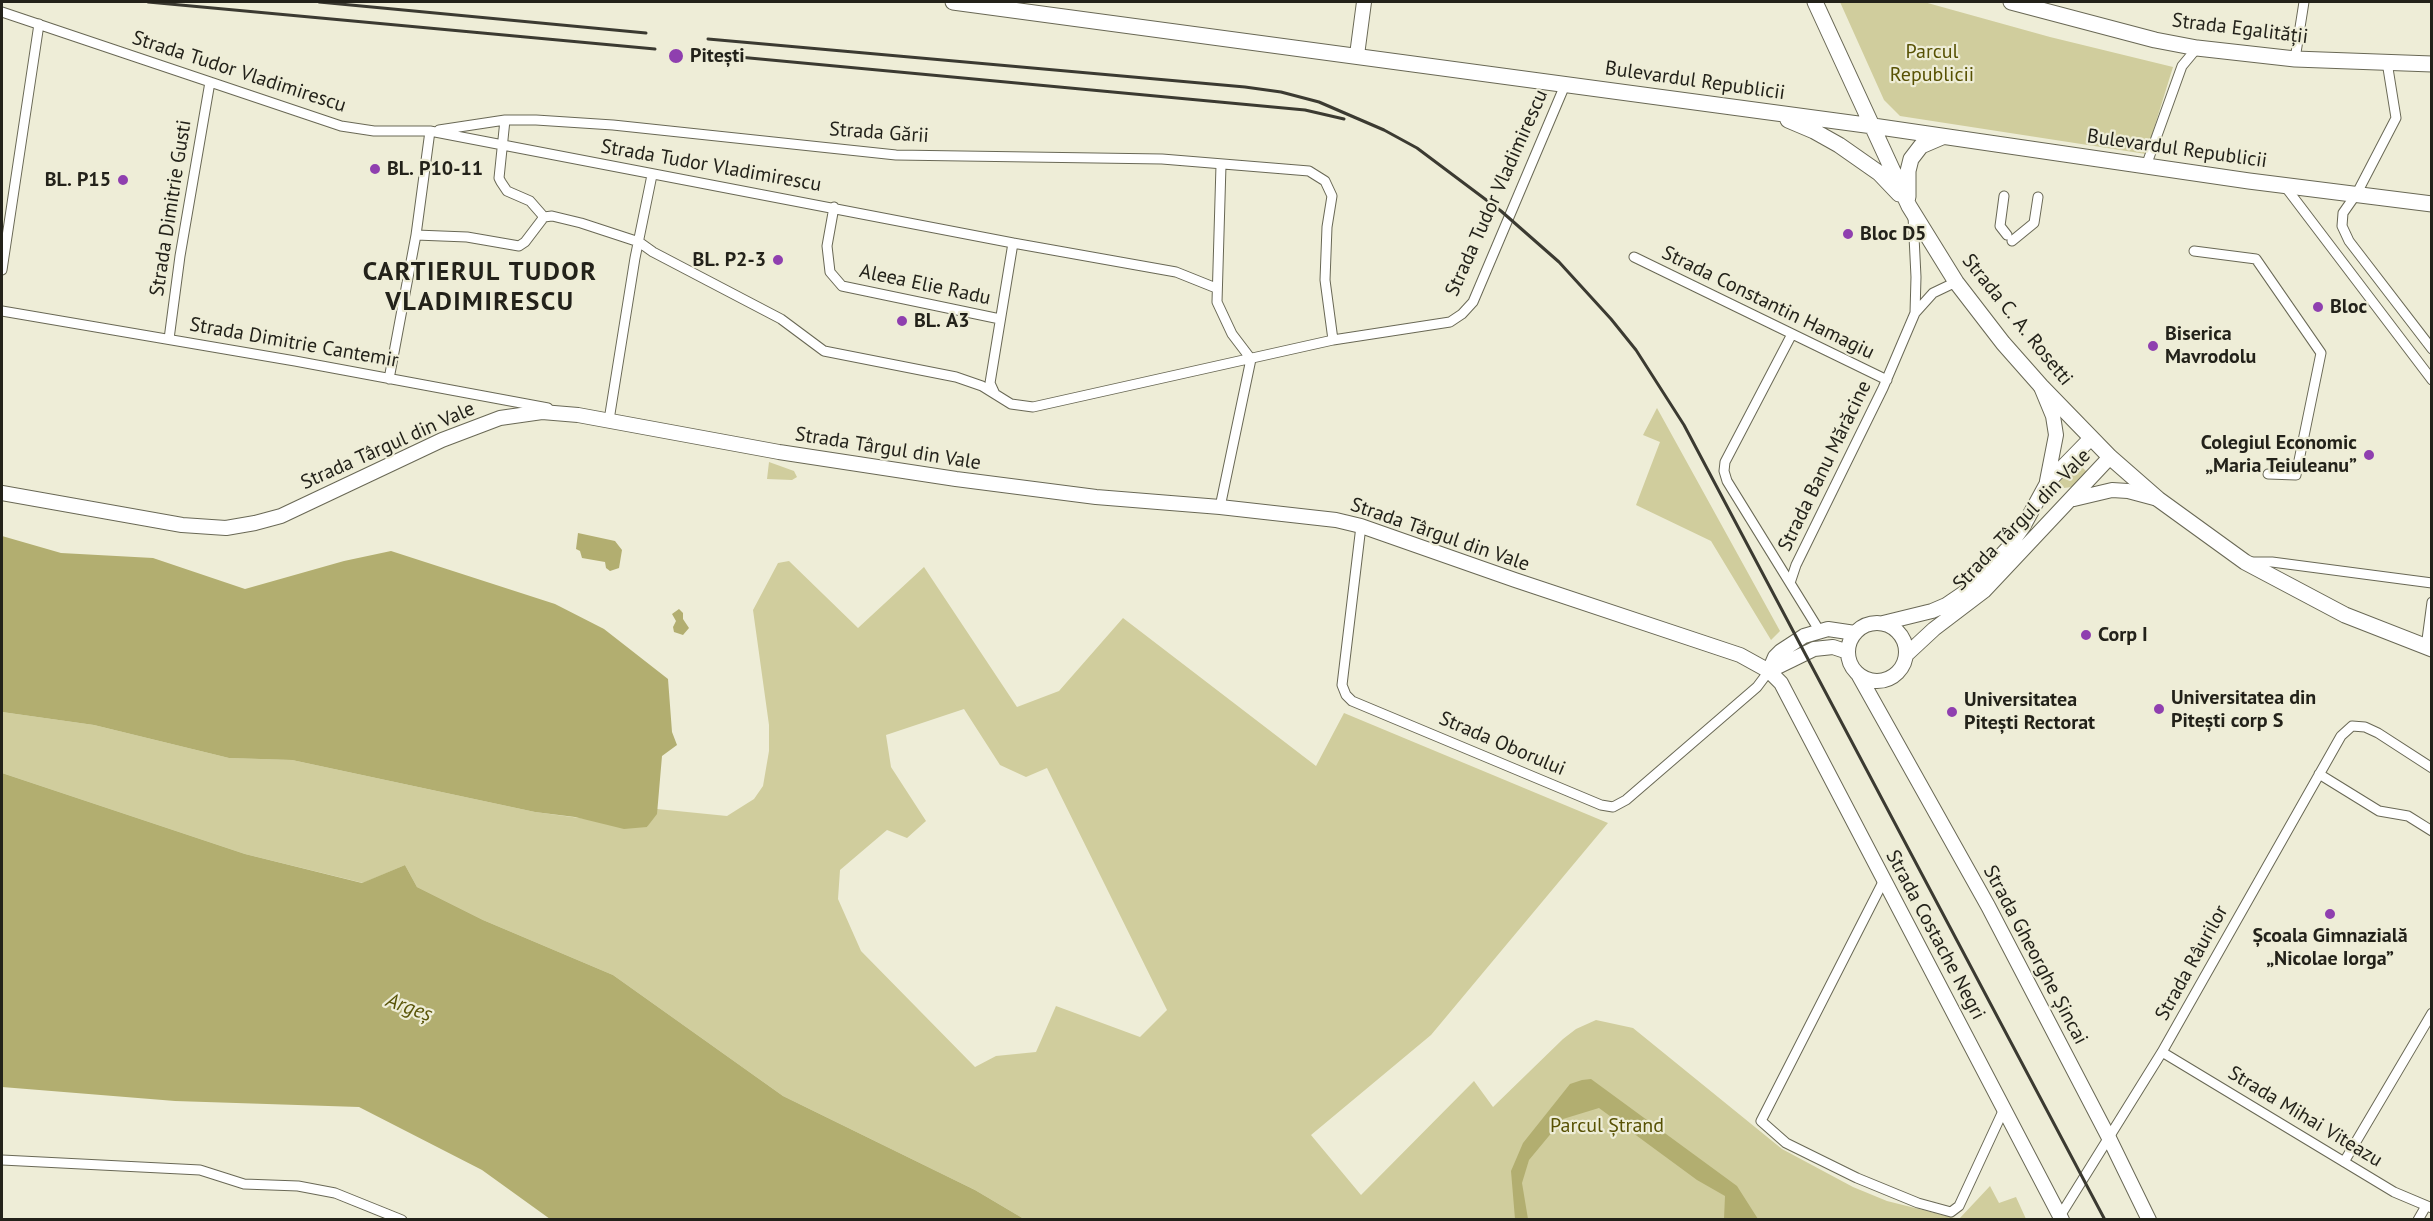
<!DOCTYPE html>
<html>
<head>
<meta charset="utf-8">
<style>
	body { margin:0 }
	#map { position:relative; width:2433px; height:1221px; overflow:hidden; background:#eeedd7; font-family:"PT Sans",sans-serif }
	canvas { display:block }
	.frame { position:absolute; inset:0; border:3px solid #23221a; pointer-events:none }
</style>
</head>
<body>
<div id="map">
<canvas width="2433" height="1221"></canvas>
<div class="frame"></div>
</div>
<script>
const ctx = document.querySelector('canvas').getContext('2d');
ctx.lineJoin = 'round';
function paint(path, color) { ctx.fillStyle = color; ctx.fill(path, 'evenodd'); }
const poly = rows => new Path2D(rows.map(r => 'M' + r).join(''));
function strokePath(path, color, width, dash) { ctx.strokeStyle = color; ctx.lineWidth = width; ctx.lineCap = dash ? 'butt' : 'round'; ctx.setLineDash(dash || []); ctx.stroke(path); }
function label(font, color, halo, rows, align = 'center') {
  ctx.font = font + ' "PT Sans",sans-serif'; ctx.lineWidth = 4.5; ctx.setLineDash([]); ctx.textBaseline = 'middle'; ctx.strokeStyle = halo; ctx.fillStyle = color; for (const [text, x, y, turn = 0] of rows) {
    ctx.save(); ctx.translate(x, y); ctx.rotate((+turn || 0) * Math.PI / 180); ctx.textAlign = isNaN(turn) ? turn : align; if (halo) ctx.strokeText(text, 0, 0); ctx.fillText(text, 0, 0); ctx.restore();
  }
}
paint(poly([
	[1840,2,1924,2,2050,37,2173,67,2146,154,1900,116,1884,100],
	[1657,408,1780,631,1771,640,1711,541,1636,505,1660,442,1643,435],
	[2075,460,2087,472,2072,487,2064,488,2059,482],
	[769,462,794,471,797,477,792,480,767,479],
	[789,561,858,628,924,567,1017,707,1059,691,1123,618,1316,766,1344,713,1608,823,1431,1035,1311,1135,1361,1195,1474,1081,1493,1107,1563,1039,1576,1029,1596,1020,1633,1028,1782,1149,1853,1187,1887,1201,1959,1219,1990,1186,1999,1203,2016,1197,2026,1219,1024,1219,975,1190,783,1096,613,975,483,920,417,887,405,865,363,883,245,854,2,773,2,712,94,725,229,758,292,760,535,812,647,827,657,809,727,816,754,799,763,786,769,751,769,725,753,610,778,563],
	[964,709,1000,765,1026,777,1047,768,1167,1010,1140,1037,1056,1006,1036,1052,996,1056,975,1067,861,951,838,899,840,870,887,830,907,838,926,821,891,767,886,735]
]), '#d0cd9d');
paint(poly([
	[578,533,615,541,622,550,619,568,610,571,606,568,605,562,582,558,580,551,576,549],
	[2,536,61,553,153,558,245,589,344,561,391,551,555,604,604,629,668,679,672,732,677,745,662,756,657,814,647,827,624,829,575,817,535,812,292,760,229,758,94,725,2,712],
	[679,609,683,613,683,619,689,628,683,635,674,632,673,627,676,621,672,614],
	[2,773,245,854,362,883,405,865,417,887,483,920,613,975,783,1096,975,1190,1024,1219,550,1219,482,1170,359,1107,175,1101,2,1087],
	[1591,1079,1737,1186,1758,1219,1724,1219,1725,1196,1697,1180,1599,1108,1563,1119,1529,1160,1522,1183,1528,1219,1515,1219,1511,1171,1523,1143,1570,1084,1582,1080]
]), '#b2ae70');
const street = poly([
	[2,12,341,126,374,131,430,131,1013,243,990,383,995,394],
	[2295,59,2304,2],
	[2387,62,2396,118,2357,193,2343,213,2342,226,2349,241,2432,349],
	[505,120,499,178,501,182,507,191,530,201,544,217],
	[439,130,505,120,536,120,613,125,896,155,1162,159,1309,171,1325,181,1332,196,1327,227,1325,280,1333,340],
	[2146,166,2182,66,2197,48],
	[2284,185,2432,380],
	[2004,196,2000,226,2007,235],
	[834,207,827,246,830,272,842,286,1000,319],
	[1913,216,1916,277,1915,313],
	[416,235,467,237,519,246,525,242,544,217,552,216,581,223,639,242,653,252,781,319,824,351,956,377,982,386,1011,404,1033,407,1333,340,1450,322,1462,314,1473,302,1565,85],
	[2012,241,2034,223,2038,197],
	[1013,243,1176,272,1216,288],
	[2194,251,2256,259,2321,353,2296,475,2268,474],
	[1634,257,1887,380],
	[2,270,39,24],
	[2,311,295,361,548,408],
	[169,339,180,256,210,82],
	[389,379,416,235,430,131],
	[609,420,635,258,652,175],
	[1220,507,1251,359,1232,334,1217,302,1221,165],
	[1361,526,1342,685,1346,695,1352,701,1601,805,1613,807,1626,800,1757,687,1769,671],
	[2249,562,2272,562,2432,583],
	[1790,583,1727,481,1724,471,1725,462,1792,334],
	[1819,630,1790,583,1796,565,1883,388,1915,313,1933,293,1956,282],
	[2426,647,2432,602],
	[2319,774,2379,811,2408,816,2432,831],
	[1884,880,1761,1121,1786,1143,1857,1178,1918,1203,1951,1212,1959,1206,2004,1109],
	[2162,1052,2394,1192,2432,1208],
	[2,1160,200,1170,244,1184,298,1186,335,1193,402,1220],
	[2344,1162,2432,1013],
	[2060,1216,2162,1052,2341,736,2352,726,2365,727,2378,733,2432,768],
	[2418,1220,2426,1206]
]);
const secondary = poly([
	[1357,55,1364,2],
	[2041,387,2053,416,2056,435,2047,481],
	[2,493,182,525,226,528,255,523,281,516,442,440,500,418,542,412,578,415,779,452,956,479,1096,497,1220,507,1336,520,1361,526,1515,580,1740,655,1769,671,1781,683,2062,1220],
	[2074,499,2112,490,2128,491,2158,499],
	[1883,623,1932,611,1946,605,1971,588,2008,548,2023,527,2047,483,2091,438],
	'1848 652a29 29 0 1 1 58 0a29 29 0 1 1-58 0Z',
	[1906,655,1934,629,1984,591,2110,457],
	[1769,671,1775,657,1781,651,1804,636,1828,629,1855,633],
	[1769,671,1814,649,1833,647,1848,652],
	[1858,674,1988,906,2109,1138,2149,1220]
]);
const primary = poly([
	[953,2,1873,126,2249,181,2432,204],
	[1815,2,1909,206,1956,282,2003,343,2041,386,2110,457,2158,499,2245,562,2345,615,2432,649],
	[2011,2,2155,40,2197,48,2295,59,2432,64],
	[1788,120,1814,131,1839,145,1879,173,1899,194],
	[1908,197,1908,171,1911,159,1921,146,1942,137]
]);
strokePath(street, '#696855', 11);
strokePath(secondary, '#696855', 16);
strokePath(primary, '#696855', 17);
strokePath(street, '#fff', 9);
strokePath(secondary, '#fff', 14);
strokePath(primary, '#fff', 15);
strokePath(poly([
	[148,2,655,49],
	[319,2,646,33],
	[708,39,1245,87,1281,92,1319,102,1384,130,1417,148,1501,211,1559,262,1611,319,1636,350,1684,425,2105,1220],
	[696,53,1305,110,1344,119]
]), '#3b3a31', 3);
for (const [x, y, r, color] of [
	[676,56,8,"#8f3faf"],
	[375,169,6,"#8f3faf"],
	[123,180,6,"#8f3faf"],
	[1848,234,6,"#8f3faf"],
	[778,260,6,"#8f3faf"],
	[2318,307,6,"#8f3faf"],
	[902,321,6,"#8f3faf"],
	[2153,346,6,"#8f3faf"],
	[2369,455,6,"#8f3faf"],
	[2086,635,6,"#8f3faf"],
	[2159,709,6,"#8f3faf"],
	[1952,712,6,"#8f3faf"],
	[2330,914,6,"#8f3faf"]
]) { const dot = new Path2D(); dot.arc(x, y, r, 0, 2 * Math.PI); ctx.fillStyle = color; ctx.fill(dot); strokePath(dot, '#eeedd7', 2); }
label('20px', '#23221a', '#eeedd7', [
	["Strada Egalității",2240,29,7],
	["Strada Tudor Vladimirescu",239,72,18],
	["Bulevardul Republicii",1695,81,8],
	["Strada Gării",879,133,4],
	["Bulevardul Republicii",2177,149,8],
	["Strada Tudor Vladimirescu",711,166,10],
	["Strada Tudor Vladimirescu",1497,193,-66],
	["Strada Dimitrie Gusti",171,208,-81],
	["Aleea Elie Radu",925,285,12],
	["Strada Constantin Hamagiu",1768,303,26],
	["Strada C. A. Rosetti",2017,320,51],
	["Strada Dimitrie Cantemir",294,343,10],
	["Strada Târgul din Vale",388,446,-24],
	["Strada Târgul din Vale",888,449,9],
	["Strada Banu Mărăcine",1825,466,-64],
	["Strada Târgul din Vale",2022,520,-46],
	["Strada Târgul din Vale",1440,535,19],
	["Strada Oborului",1502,744,23],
	["Strada Costache Negri",1935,935,62],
	["Strada Gheorghe Șincai",2035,955,62],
	["Strada Râurilor",2192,963,-61],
	["Strada Mihai Viteazu",2305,1117,31]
]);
label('20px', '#575103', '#eeedd7', [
	["Parcul",1932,52],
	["Republicii",1932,75],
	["Parcul Ștrand",1607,1126]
]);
label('bold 20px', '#23221a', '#eeedd7', [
	["Pitești",690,56],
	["BL. P10-11",387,169],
	["BL. P15",111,180,"right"],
	["Bloc D5",1860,234],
	["BL. P2-3",766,260,"right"],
	["Bloc",2330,307],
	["BL. A3",914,321],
	["Biserica",2165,334],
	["Mavrodolu",2165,357],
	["Colegiul Economic",2357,443,"right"],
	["„Maria Teiuleanu”",2357,466,"right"],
	["Corp I",2098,635],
	["Universitatea din",2171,698],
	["Pitești corp S",2171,721],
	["Universitatea",1964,700],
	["Pitești Rectorat",1964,723],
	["Școala Gimnazială",2330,936,"center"],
	["„Nicolae Iorga”",2330,959,"center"]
], 'left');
label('italic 21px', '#5a5509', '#eeedd7', [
	["Argeș",409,1008,20]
]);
ctx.letterSpacing = '1.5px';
label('bold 26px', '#23221a', '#eeedd7', [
	["CARTIERUL TUDOR",480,273],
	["VLADIMIRESCU",480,303]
]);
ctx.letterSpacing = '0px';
</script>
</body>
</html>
